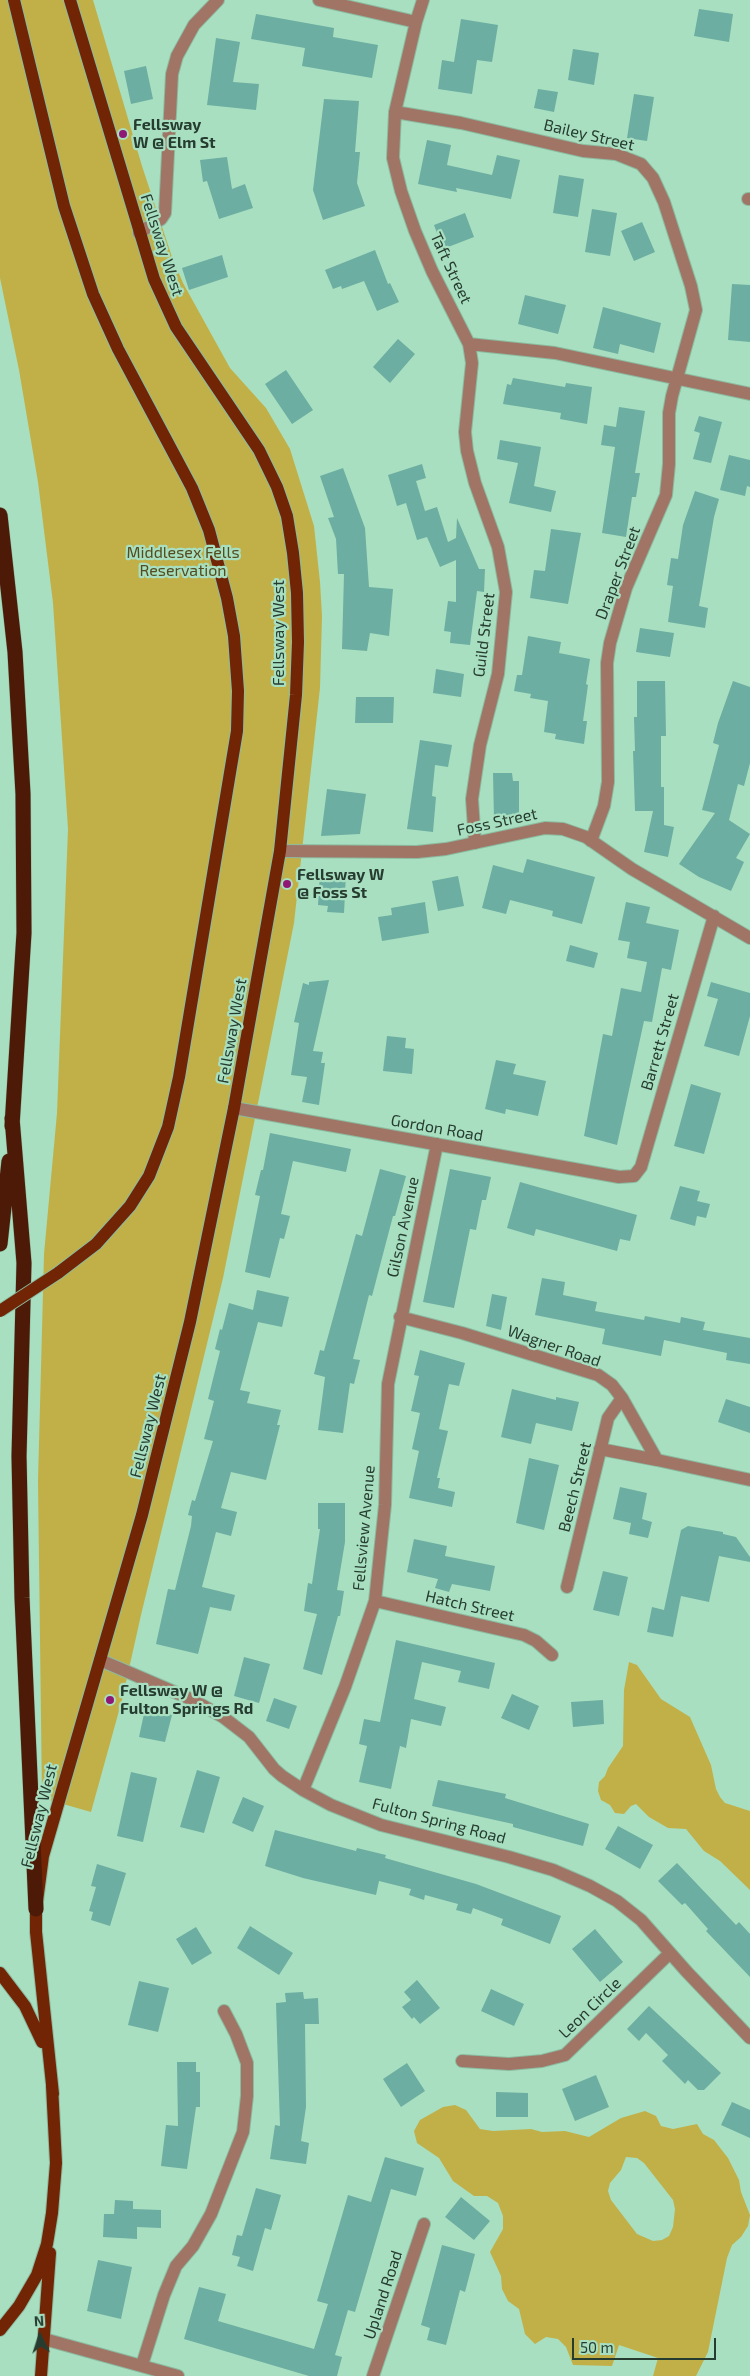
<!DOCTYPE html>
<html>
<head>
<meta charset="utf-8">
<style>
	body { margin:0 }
	#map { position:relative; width:750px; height:2376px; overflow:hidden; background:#a8dfc0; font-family:"Exo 2",sans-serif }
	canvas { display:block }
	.north { position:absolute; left:15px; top:2311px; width:50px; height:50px; -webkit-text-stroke:4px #a8dfc0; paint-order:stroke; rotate:356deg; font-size:14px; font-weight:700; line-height:20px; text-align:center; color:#263c30 }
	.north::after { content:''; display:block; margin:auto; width:18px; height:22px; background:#263c30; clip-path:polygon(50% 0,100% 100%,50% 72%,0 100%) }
	.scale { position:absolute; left:572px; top:2338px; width:144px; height:22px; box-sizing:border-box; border:2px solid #263c30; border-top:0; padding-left:6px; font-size:15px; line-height:18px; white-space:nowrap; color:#263c30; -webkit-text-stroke:4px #a8dfc0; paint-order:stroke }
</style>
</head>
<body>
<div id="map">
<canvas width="750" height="2376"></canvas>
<div class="north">N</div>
<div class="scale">50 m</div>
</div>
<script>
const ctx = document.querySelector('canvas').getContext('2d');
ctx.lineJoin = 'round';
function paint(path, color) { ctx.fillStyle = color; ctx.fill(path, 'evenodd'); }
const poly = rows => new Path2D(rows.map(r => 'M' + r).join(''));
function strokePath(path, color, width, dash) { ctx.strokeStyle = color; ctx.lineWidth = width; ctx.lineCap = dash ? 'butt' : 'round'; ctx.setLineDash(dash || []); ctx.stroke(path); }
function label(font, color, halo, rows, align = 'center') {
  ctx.font = font + ' "Exo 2",sans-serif'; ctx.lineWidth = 4.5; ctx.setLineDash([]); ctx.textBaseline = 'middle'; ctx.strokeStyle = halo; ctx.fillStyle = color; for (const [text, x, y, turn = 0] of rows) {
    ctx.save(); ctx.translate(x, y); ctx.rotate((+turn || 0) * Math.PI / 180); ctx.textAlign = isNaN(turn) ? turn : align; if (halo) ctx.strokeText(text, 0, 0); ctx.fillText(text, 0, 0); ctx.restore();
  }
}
paint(poly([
	[0,0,93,0,142,166,172,257,183,283,230,368,266,408,290,449,314,526,320,582,322,616,320,688,294,923,223,1278,141,1615,122,1700,91,1812,42,1798,38,1481,44,1254,57,1113,68,829,53,603,38,482,19,370,0,278],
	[629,1662,637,1665,661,1699,690,1717,711,1765,716,1789,720,1797,725,1803,750,1811,750,1890,720,1861,704,1851,686,1829,668,1828,649,1817,636,1804,631,1806,624,1814,615,1813,610,1805,601,1800,598,1791,599,1782,605,1776,608,1768,623,1746,624,1690],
	[455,2105,466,2110,480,2129,493,2131,531,2129,542,2132,565,2131,589,2137,621,2118,645,2111,656,2116,661,2126,673,2129,697,2124,703,2134,714,2140,728,2158,739,2180,741,2192,750,2215,748,2226,741,2237,732,2245,727,2258,708,2352,696,2376,653,2376,658,2358,619,2345,612,2366,573,2365,566,2347,558,2339,546,2337,535,2344,525,2334,519,2309,508,2301,502,2289,501,2276,490,2252,503,2229,503,2216,498,2203,487,2196,474,2196,453,2181,439,2158,417,2143,414,2131,420,2120,443,2107],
	[626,2157,637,2158,644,2163,673,2200,675,2209,673,2227,669,2236,662,2240,653,2241,637,2234,611,2200,608,2191,610,2183,621,2170]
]), '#c1b048');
paint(poly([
	[699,9,733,14,729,42,694,36],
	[256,14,334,28,333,37,378,45,372,78,302,66,305,48,251,39],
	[461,19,498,25,492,62,477,60,472,94,438,89,442,60,454,62],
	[216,38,240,42,233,82,259,84,256,110,207,105],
	[573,49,599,53,594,85,568,80],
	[146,66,153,99,131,104,124,71],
	[538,89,558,92,554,112,534,108],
	[634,94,654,97,647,141,627,138],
	[324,99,359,101,355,152,360,152,357,183,365,206,323,220,313,190],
	[427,140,451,145,447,165,492,175,497,155,520,160,511,199,456,188,457,192,418,184],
	[227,157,232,189,245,184,253,208,219,219,207,181,203,182,200,160],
	[559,175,584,179,578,217,553,213],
	[592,209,617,213,610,256,585,252],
	[465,213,474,237,443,249,434,225],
	[642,222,655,252,634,261,621,231],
	[375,250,388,284,390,283,399,302,377,311,364,281,342,289,341,286,333,289,325,270],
	[222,255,228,277,189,290,182,268],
	[732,284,750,285,750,342,728,340],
	[525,295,566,305,558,334,518,324],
	[603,307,661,323,654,353,620,344,618,354,593,348],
	[398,339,415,354,390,383,373,367],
	[286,370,313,410,292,424,265,384],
	[513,378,565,387,566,383,592,387,587,424,560,419,561,413,503,404,507,384,511,385],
	[619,407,645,411,635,473,640,473,636,497,632,497,626,537,602,533,615,447,601,445,604,425,616,427],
	[699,416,722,422,711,463,693,459,700,433,694,431],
	[500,440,541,447,534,486,556,491,551,512,509,503,518,463,497,459],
	[729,455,750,460,750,487,747,486,745,496,720,490],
	[422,464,426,478,416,481,425,511,437,507,448,542,456,538,457,518,479,569,485,569,484,592,477,591,470,645,450,643,451,632,444,631,448,601,456,602,456,560,440,567,427,537,417,540,406,503,397,506,388,475],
	[343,468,365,528,369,587,393,589,389,636,370,633,367,651,342,649,344,574,338,574,336,539,328,518,334,517,320,476],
	[695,491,719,499,714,517,699,606,708,608,705,628,668,622,673,586,667,585,671,558,678,559,683,525],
	[551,529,581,533,568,604,530,598,534,570,545,571],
	[640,628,674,633,670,657,636,652],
	[528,636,561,642,559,653,590,659,586,684,588,685,583,721,587,721,584,744,555,739,556,734,544,732,548,701,530,698,531,694,514,691,517,675,522,675],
	[436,669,464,674,461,697,433,693],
	[637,681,665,681,666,736,661,736,661,787,664,787,664,825,674,827,668,857,644,852,653,811,635,811,633,751,635,751,634,717,637,717],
	[733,681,750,687,750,763,744,786,738,784,729,820,750,834,736,858,744,862,731,891,699,877,679,864,715,813,702,810,719,745,713,743,718,723],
	[356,697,394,697,393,723,355,723],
	[420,740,452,745,448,767,435,765,432,796,436,797,433,832,407,829],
	[493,773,512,773,513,781,519,781,519,818,494,819],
	[327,789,366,794,360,834,321,836],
	[527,859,595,877,582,924,552,916,553,911,510,900,506,914,482,908,493,865,523,873],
	[320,872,346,874,344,913,327,912,328,906,318,905],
	[458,876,464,906,438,911,432,881],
	[425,902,429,933,382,941,378,917,392,915,391,908],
	[626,902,650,907,646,923,679,930,671,970,662,968,652,1022,644,1021,617,1145,584,1136,603,1034,612,1036,621,988,641,992,647,962,627,958,630,942,618,940],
	[570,945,598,953,594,968,566,961],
	[329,980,313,1051,323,1052,321,1063,325,1063,319,1105,302,1102,307,1077,291,1075,299,1023,294,1022,303,983,309,985,309,982],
	[711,982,750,993,750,1016,739,1056,704,1046,718,999,707,996],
	[387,1036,406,1038,405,1048,414,1049,412,1074,383,1071],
	[496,1060,516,1064,513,1074,546,1081,538,1116,506,1109,505,1114,485,1109],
	[691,1084,721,1093,704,1154,674,1146],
	[270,1133,351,1149,346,1172,293,1161,281,1214,290,1216,284,1239,280,1238,270,1278,245,1272,260,1196,255,1195,261,1170,263,1170],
	[380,1169,406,1176,395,1216,393,1216,372,1296,369,1295,353,1359,360,1360,354,1384,350,1383,343,1433,318,1430,325,1377,314,1374,320,1350,324,1351,356,1234,362,1236],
	[450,1169,491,1177,486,1200,482,1200,476,1230,470,1229,454,1308,423,1302],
	[520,1182,637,1215,630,1241,620,1239,617,1251,536,1229,534,1236,507,1228],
	[680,1186,700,1191,697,1201,710,1204,706,1218,697,1216,695,1226,670,1219],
	[542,1278,565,1282,563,1295,597,1302,595,1311,644,1320,645,1316,680,1323,681,1317,705,1322,703,1330,750,1338,750,1364,726,1360,727,1353,664,1340,661,1356,602,1344,605,1329,535,1315],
	[257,1290,289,1297,282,1327,258,1322,240,1390,250,1392,247,1403,281,1410,277,1425,280,1425,266,1480,231,1472,221,1508,237,1512,231,1536,216,1532,202,1587,235,1595,231,1611,210,1607,198,1654,156,1644,168,1589,175,1590,191,1526,192,1516,188,1515,192,1500,195,1501,213,1441,204,1439,214,1401,208,1399,220,1351,215,1349,220,1329,222,1330,229,1303,253,1310],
	[492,1294,507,1297,501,1330,486,1326],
	[420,1350,465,1363,459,1386,449,1384,439,1429,448,1431,437,1478,440,1478,438,1488,455,1492,452,1507,409,1498,419,1451,412,1449,420,1413,411,1411,419,1376,414,1375],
	[512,1389,556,1400,556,1397,579,1402,572,1431,536,1423,531,1444,501,1437],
	[726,1399,750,1407,750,1433,718,1422],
	[529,1458,559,1465,544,1530,516,1523],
	[620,1487,647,1493,642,1519,652,1522,648,1538,629,1534,631,1523,613,1519],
	[318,1503,345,1503,345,1542,337,1590,344,1591,340,1616,338,1616,322,1675,303,1669,317,1614,304,1611,308,1583,312,1584,320,1529,318,1529],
	[688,1526,723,1532,723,1534,736,1537,750,1557,750,1562,719,1556,709,1602,681,1596,673,1637,647,1632,652,1607,664,1610,681,1530],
	[414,1539,447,1546,445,1556,495,1566,490,1591,452,1584,449,1592,435,1588,438,1579,407,1572],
	[603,1571,628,1577,619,1616,593,1610],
	[396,1640,495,1663,489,1689,458,1682,461,1671,422,1662,414,1699,446,1707,441,1726,411,1719,406,1748,400,1746,391,1789,359,1782,367,1746,359,1744,364,1719,380,1722],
	[244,1657,270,1664,259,1703,234,1696],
	[512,1694,539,1706,529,1730,501,1718],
	[274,1698,297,1706,289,1729,266,1721],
	[603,1700,604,1724,573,1727,571,1702],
	[145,1709,172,1715,165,1742,139,1737],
	[197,1770,220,1777,204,1833,180,1827],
	[131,1772,157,1778,143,1842,117,1836],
	[438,1780,506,1794,505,1798,589,1824,583,1846,513,1827,513,1824,432,1806],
	[243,1797,264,1806,253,1832,232,1823],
	[618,1826,653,1845,640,1869,605,1849],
	[275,1830,356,1851,357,1848,386,1855,385,1858,476,1884,561,1916,550,1944,501,1925,503,1919,473,1908,471,1914,456,1910,458,1904,425,1895,424,1900,409,1895,411,1889,379,1881,376,1895,303,1878,265,1866],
	[677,1863,736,1925,739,1922,750,1934,750,1977,706,1931,708,1929,685,1903,682,1905,658,1881],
	[97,1864,126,1873,110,1926,91,1920,93,1912,89,1911,96,1887,91,1886],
	[250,1926,293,1953,279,1975,237,1948],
	[196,1927,212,1953,192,1965,176,1939],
	[595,1929,623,1962,600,1982,572,1949],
	[417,1980,440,2008,420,2024,414,2017,412,2019,402,2007,411,2000,404,1992],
	[139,1981,169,1988,158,2032,128,2025],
	[491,1989,524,2004,514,2026,481,2011],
	[303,1992,304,1999,318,1998,319,2024,305,2024,306,2107,301,2141,309,2143,306,2164,270,2159,275,2125,280,2126,276,2003,286,2002,285,1993],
	[649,2006,721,2073,704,2090,698,2090,688,2080,685,2084,662,2061,668,2055,646,2033,639,2041,627,2029],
	[177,2062,196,2062,196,2072,200,2072,200,2107,196,2107,187,2169,161,2166,166,2125,178,2126],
	[407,2063,425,2091,401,2107,383,2079],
	[596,2075,609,2107,575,2121,562,2089],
	[496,2092,528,2093,528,2117,496,2117],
	[732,2102,750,2110,750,2138,721,2125],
	[385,2157,424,2168,416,2196,391,2189,355,2312,348,2310,335,2355,342,2357,337,2376,309,2376,184,2339,199,2287,226,2294,218,2321,314,2349,328,2304,317,2301,348,2195,371,2202],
	[256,2188,281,2195,271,2230,265,2228,253,2271,237,2266,240,2257,232,2255,237,2235,242,2236],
	[461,2197,490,2221,474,2240,445,2217],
	[115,2200,133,2201,133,2209,161,2210,161,2228,137,2227,137,2239,103,2237,104,2214,114,2214],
	[442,2245,475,2254,465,2292,460,2290,446,2345,427,2340,430,2328,421,2325],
	[98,2260,132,2267,121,2319,87,2311]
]), '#6caea1');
const minor = poly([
	[319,0,416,22],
	[423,0,416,22,395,112,393,158,401,191,415,231,432,271,469,344,555,353,750,394],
	[395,112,461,123,583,151,616,154,641,164,653,178,664,202,691,286,696,310,672,396,669,413,669,464,666,495,626,588,610,643,607,663,608,782,604,806,591,841],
	[748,199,750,199],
	[139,233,161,219,165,213,172,74,177,56,194,25,218,0],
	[469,344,472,363,465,432,467,451,475,483,498,547,506,592,498,674,480,745,472,799,475,843],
	[280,851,417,852,446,849,545,828,563,829,586,837,632,869,750,938],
	[234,1108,619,1177,634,1176,641,1167,714,916],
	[400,1317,462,1333,598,1375,612,1385,622,1398,657,1460,750,1480],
	[600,1449,657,1460],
	[567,1587,608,1418,622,1398],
	[375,1601,524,1635,536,1641,552,1655],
	[100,1660,193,1700,223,1717,249,1737,274,1769,282,1776,303,1790,331,1805,381,1825,509,1857,553,1870,590,1886,617,1901,641,1920,687,1972,750,2038],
	[303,1790,345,1687,375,1601,385,1505,388,1384,437,1144],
	[462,2061,509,2064,542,2061,565,2055,670,1953],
	[44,2339,178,2376],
	[142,2365,164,2295,176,2266,193,2246,211,2214,243,2132,247,2096,247,2063,236,2034,224,2011],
	[373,2376,424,2224]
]);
const major = poly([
	[14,0,64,206,93,294,118,349,192,488,209,530,227,598,234,636,238,691,237,731,179,1077,168,1127,149,1176,130,1206,96,1244,58,1273],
	[0,1973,25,2006,42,2042],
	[53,2094,36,1932,36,1909,43,1856,142,1515,190,1322,234,1108,280,851,296,695,298,642,297,593,293,553,287,516,277,487,259,450,176,327,154,279,70,0],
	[0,2330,19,2306,37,2275,47,2244,52,2213,56,2163,52,2086],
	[41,2376,50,2253]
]);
const highway = poly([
	[0,515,15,652,23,794,24,933,12,1126],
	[12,1118,24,1263,19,1456,22,1598,36,1909],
	[0,1244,9,1161]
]);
strokePath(minor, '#8bbba0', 14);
strokePath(major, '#8bbba0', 14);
strokePath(highway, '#8bbba0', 16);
strokePath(minor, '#a17566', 12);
strokePath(major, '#712505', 12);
strokePath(highway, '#4c1a07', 15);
const majorBridge = poly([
	[0,1311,58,1273]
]);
strokePath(majorBridge, '#8bbba0', 14, []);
strokePath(majorBridge, '#712505', 12);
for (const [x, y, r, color] of [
	[123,134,5,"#911774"],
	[287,884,5,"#911774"],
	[110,1700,5,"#911774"]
]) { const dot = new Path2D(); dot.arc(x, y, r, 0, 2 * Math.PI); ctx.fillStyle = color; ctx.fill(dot); strokePath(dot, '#a8dfc0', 2); }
label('bold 16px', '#263c30', '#a8dfc0', [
	["Fellsway",133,125],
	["W @ Elm St",133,143],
	["Fellsway W",297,875],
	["@ Foss St",297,893],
	["Fellsway W @",120,1691],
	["Fulton Springs Rd",120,1709]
], 'left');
label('16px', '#263c30', '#a8dfc0', [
	["Bailey Street",589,135,13],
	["Fellsway West",162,245,72],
	["Taft Street",451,268,65],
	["Draper Street",618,573,-69],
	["Fellsway West",279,633,-90],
	["Guild Street",484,635,-83],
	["Foss Street",497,822,-12],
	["Fellsway West",232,1031,-80],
	["Barrett Street",660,1042,-74],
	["Gordon Road",437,1128,10],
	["Gilson Avenue",403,1227,-78],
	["Wagner Road",554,1346,19],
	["Fellsway West",148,1426,-76],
	["Beech Street",575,1487,-76],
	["Fellsview Avenue",364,1528,-85],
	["Hatch Street",470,1606,13],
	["Fellsway West",39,1816,-76],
	["Fulton Spring Road",439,1821,15],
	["Leon Circle",590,2008,-44],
	["Upland Road",383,2295,-72]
]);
label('16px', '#544c1e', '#a8dfc0', [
	["Middlesex Fells",183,553],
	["Reservation",183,571]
]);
</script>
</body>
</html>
